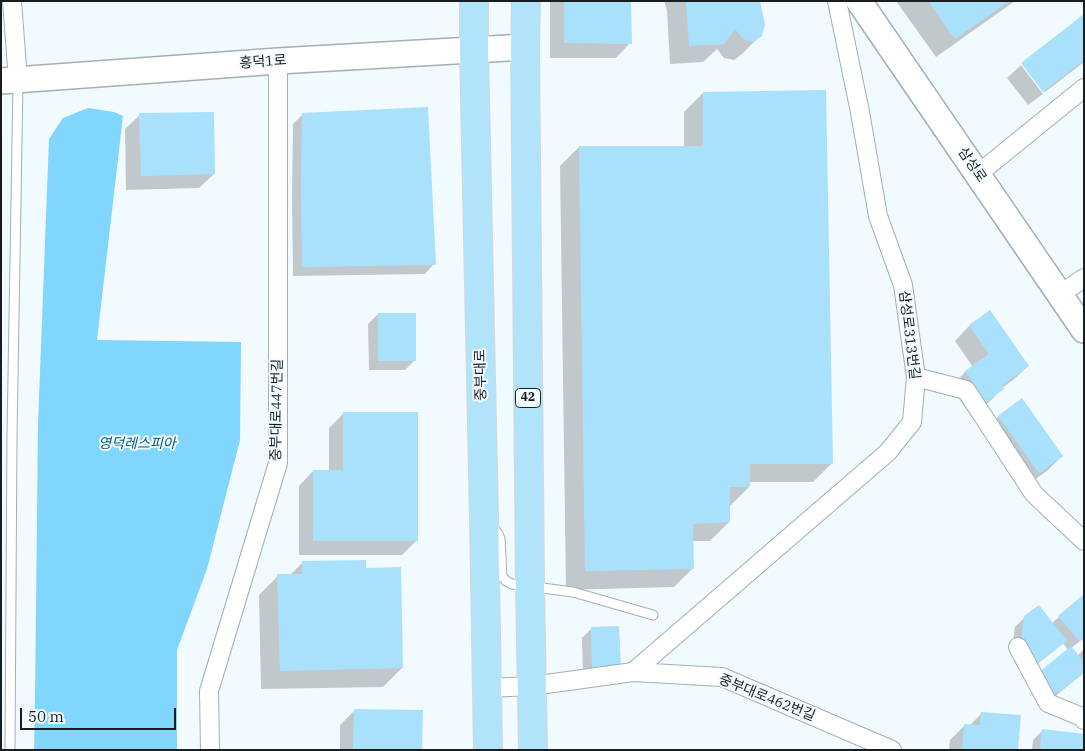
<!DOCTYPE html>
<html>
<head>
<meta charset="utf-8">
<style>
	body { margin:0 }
	#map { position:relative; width:1085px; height:751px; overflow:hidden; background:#f1fafe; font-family:"IBM Plex Serif",serif }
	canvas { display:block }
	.frame { position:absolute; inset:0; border:2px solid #181d20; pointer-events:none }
	.scale { position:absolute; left:20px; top:708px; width:156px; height:22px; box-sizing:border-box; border:2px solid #181d20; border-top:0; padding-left:6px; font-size:15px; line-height:18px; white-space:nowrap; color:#181d20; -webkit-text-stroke:4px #f1fafe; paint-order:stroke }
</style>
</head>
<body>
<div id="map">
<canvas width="1085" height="751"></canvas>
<div class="frame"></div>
<div class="scale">50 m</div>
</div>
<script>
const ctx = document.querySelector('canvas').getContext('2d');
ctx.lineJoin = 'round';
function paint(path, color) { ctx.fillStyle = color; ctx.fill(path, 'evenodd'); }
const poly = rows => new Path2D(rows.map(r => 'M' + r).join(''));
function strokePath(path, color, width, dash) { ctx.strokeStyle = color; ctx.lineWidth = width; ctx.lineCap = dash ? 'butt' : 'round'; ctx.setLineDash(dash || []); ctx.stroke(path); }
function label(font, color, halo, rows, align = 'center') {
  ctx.font = font + ' "IBM Plex Serif","Noto Sans KR",serif'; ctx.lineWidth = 4; ctx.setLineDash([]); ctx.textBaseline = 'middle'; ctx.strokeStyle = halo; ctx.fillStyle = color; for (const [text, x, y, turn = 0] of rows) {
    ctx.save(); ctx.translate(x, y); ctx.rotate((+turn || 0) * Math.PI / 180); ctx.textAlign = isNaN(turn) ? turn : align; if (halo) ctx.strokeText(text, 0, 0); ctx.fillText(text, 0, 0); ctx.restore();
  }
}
paint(poly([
	[88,108,114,112,123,116,97,340,241,342,240,440,207,569,177,650,177,750,34,750,35,700,38,424,49,139,63,118]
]), '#81d6fd');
paint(poly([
	[550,1,630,1,630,43,616,58,550,58],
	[664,1,758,1,761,35,742,54,734,60,724,58,717,49,703,62,670,64,667,11],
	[896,1,1015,1,936,57],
	[1084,16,1084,62,1045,92,1023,64,1022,64],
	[1021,65,1043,94,1028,105,1007,78],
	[703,93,832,463,813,482,749,482,749,487,730,506,729,522,710,541,692,541,693,568,674,587,566,590,560,166,579,147,684,147,684,112],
	[303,114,434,264,425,274,293,276,292,197,293,124],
	[140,115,214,174,199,188,126,190,125,129],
	[990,312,1028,366,1013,380,1002,388,1002,389,988,403,971,416,951,387,965,372,973,367,955,341,969,326],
	[378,314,415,360,405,370,369,370,368,324],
	[343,414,417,540,402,555,299,555,299,486,313,471,329,471,329,428],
	[999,416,1062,456,1047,471,1024,487,984,431],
	[303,562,364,570,402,668,383,687,261,689,259,595,278,576,290,575],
	[1084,596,1084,638,1071,648,1077,656,1084,649,1084,672,1052,699,1042,702,1068,650,1063,643,1055,650,1026,673,1011,655,1015,627,1025,617,1052,623],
	[592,628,619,666,583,677,582,638],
	[354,711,421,750,340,750,340,725],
	[982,713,1017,750,949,750,950,740,964,726,969,726],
	[1043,730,1084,750,1032,750,1033,740]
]), '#0003');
paint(poly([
	[564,1,631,1,632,44,564,43],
	[686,1,760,1,765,25,762,36,753,42,743,39,735,29,724,44,689,46],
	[928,1,1009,1,955,39],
	[1084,14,1084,60,1043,92,1021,63],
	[826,90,833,464,750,464,750,487,730,487,730,522,693,524,694,569,585,571,579,146,703,146,703,92],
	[428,107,436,265,302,267,301,187,302,113],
	[214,112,215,174,141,176,139,113],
	[990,310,1029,366,1002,385,1004,389,986,402,965,371,989,354,969,325],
	[378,313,416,313,416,361,378,361],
	[1022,398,1063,456,1039,473,998,416],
	[343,412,418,412,418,541,313,541,313,470,343,470],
	[366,560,366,568,401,567,403,668,280,671,277,574,302,574,302,561],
	[1084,594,1084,637,1079,641,1058,616],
	[1039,605,1067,641,1036,664,1021,644,1024,616],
	[619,626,621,667,592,668,591,627],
	[1071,646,1084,662,1084,673,1063,690,1052,693,1037,674],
	[354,709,423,710,422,750,353,750],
	[981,712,1021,715,1018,750,962,750,964,724,980,725],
	[1042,729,1084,734,1084,750,1040,750]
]), '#a9e1fc');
const lane = poly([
	[491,525,498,534,500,539,502,576,506,581,512,584,573,592,653,615],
	[10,750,12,435,18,83]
]);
const street = poly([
	[12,1,18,80],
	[978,174,1084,88],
	[1059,295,1084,278],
	[916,377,966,390,1034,494,1084,541],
	[1018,647,1048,703,1082,717,1084,720],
	[633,672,888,452,912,422,916,377,903,285,878,216,860,112,837,1],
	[487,688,532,686,633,672,722,677,892,750],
	[210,750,209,691,278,463,278,61]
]);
const secondary = poly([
	[859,1,1084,330],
	[1,81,278,61,525,47]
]);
const primary = poly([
	[474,1,474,50,484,518,488,750],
	[526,1,525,47,530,587,533,750]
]);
strokePath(lane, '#a1afb7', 11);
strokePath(street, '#a1afb7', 20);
strokePath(secondary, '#a1afb7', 28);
strokePath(primary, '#d5d6d7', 30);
strokePath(lane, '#fff', 9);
strokePath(street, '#fff', 18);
strokePath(secondary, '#fff', 25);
strokePath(primary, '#b1e4fb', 28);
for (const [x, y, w] of [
	[528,398,25]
]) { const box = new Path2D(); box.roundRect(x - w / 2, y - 9.5, w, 19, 4); ctx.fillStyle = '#f1fafe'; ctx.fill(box); strokePath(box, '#181d20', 1); }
label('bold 12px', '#181d20', null, [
	["42",528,398]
]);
label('14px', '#181d20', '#f1fafe', [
	["흥덕1로",263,62,-4],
	["삼성로",972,165,56],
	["삼성로313번길",909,335,83],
	["중부대로",481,375,-91],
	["중부대로447번길",277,410,-89],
	["중부대로462번길",767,698,22]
]);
label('italic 14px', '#025b79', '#f1fafe', [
	["영덕레스피아",137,444]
]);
</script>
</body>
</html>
